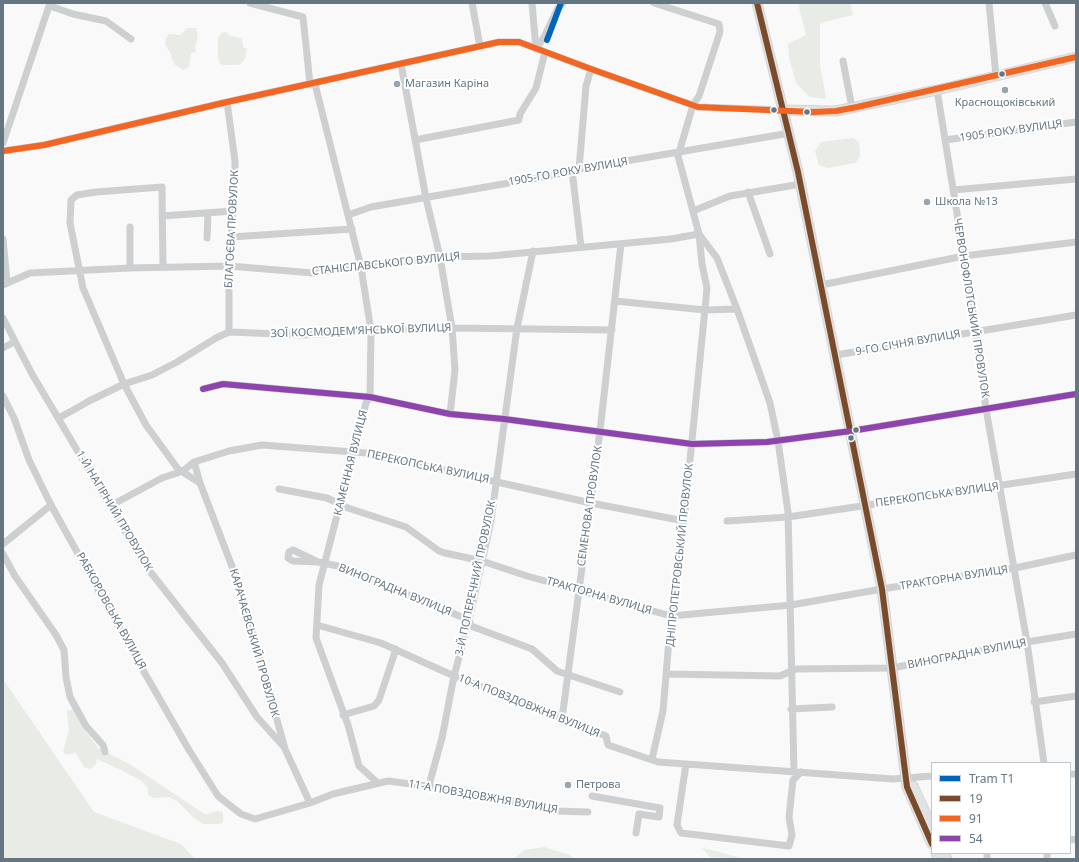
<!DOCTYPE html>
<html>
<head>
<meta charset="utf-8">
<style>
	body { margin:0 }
	#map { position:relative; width:1079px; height:862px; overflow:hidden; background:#f9f9f9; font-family:"Noto Sans",sans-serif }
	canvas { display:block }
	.frame { position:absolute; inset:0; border:4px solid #657683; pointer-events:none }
	.legend { position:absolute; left:931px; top:762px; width:140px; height:92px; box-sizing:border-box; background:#fff; border:1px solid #c1c8cd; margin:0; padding:5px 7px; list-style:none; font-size:12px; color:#657683 }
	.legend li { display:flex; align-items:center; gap:8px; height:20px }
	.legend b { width:20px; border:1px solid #c1c8cd }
</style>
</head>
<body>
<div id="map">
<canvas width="1079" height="862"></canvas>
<div class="frame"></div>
<ul class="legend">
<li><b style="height:5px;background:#0065bd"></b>Tram T1</li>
<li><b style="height:5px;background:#7a4b2a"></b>19</li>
<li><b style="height:5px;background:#f26522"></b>91</li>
<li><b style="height:5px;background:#8e44ad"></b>54</li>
</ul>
</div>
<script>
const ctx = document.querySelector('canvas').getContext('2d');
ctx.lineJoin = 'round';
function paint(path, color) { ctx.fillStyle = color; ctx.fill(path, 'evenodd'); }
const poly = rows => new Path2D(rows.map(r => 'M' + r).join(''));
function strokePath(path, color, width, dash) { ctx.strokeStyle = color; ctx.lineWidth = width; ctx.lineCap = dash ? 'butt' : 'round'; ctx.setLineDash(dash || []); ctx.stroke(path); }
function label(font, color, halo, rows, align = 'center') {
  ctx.font = font + ' "Noto Sans",sans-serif'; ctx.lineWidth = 4; ctx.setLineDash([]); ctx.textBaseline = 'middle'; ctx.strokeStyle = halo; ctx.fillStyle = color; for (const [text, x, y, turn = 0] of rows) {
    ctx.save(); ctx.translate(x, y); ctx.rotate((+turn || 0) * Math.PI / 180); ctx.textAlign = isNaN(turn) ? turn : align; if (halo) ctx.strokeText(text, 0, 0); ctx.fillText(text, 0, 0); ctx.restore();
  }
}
paint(poly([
	[798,3,850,3,853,15,820,23,820,65,826,99,810,97,796,83,789,58,788,44,806,35],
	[188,28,196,28,198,37,195,48,196,52,191,53,189,67,183,70,174,64,170,52,165,45,166,38,169,34,180,35],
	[226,32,230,36,242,38,243,47,247,49,245,59,239,65,222,65,220,63,218,57,218,37,222,33],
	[853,138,858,141,860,149,860,157,855,163,828,168,819,165,815,151,821,142],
	[3,679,94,812,181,844,195,859,3,859],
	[74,709,84,729,98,748,131,765,206,815,216,811,223,812,223,823,217,824,203,824,193,817,177,801,169,797,154,798,148,795,148,788,140,780,121,770,97,759,96,764,91,769,84,767,76,753,66,755,63,752,69,730,67,711],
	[544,847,570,855,574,859,514,859,524,850],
	[702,848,715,851,745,859,710,857]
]), '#e8ebe6');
const major = poly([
	[757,3,798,172,882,589,907,787,932,844],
	[784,110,836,111,937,90,1076,57],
	[913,786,932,827],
	[936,853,938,859],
	[944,853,947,859]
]);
strokePath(major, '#d5d6d7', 11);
strokePath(poly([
	[250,3,303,17,310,84],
	[472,3,480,46],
	[532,3,536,49],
	[989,3,996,76],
	[1045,3,1055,26],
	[50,6,73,14,106,21,131,39],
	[536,49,544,37,558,8,563,3],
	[843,61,852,108],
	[401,64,426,198,440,257,452,328,455,370,450,414],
	[315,84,361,267,371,331,370,397,366,403,319,585,316,638,348,725,359,766,378,783],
	[937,90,976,331,986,409,1027,642,1044,763],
	[227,102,235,161,235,183,229,266,229,332],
	[415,140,519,120,520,114,536,88,545,52],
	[945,140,1076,122],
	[3,143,50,3],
	[3,151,44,145,227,102,499,42,519,42,591,69,698,107,784,110],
	[579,169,586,86,591,69],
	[572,170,581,247],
	[953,190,1076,179],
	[748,192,770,254],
	[693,211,730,196,801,184],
	[348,215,371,207,549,176,579,169,790,133],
	[162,216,233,211],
	[699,234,717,258,737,309,770,403,778,441,788,512,794,771],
	[231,237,352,229],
	[207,238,208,213],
	[3,239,7,282],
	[163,267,162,187,96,192,77,195,71,200,70,223,83,288,124,384,146,425,178,469,200,483,233,569,275,708,277,720,285,749,310,803],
	[130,268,130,227],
	[3,285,30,273,130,268,229,266,313,273,440,257,490,256,671,239,699,234],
	[821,285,964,256,1076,242],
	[615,301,705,310,737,309],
	[3,318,32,374,145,565,222,663,257,717,284,747],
	[3,348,14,342],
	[836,355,1076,315],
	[203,389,223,384,370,397,450,414,504,419,692,444,767,442,851,431,1076,394],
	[3,396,14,418,29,460,51,505,132,651,189,750,218,796,241,814,255,819,310,803,333,794,388,781,473,792,556,811,588,812],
	[59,418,89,401,124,384,152,375,177,362,216,338,229,332,303,335,371,331,452,328,612,330],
	[194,462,200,483],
	[279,489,327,498,348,508,406,527,439,551,445,553,482,561,527,576,671,616,791,605,882,589,1015,568,1076,555],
	[110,506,162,478,183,471,194,462,229,451,262,445,367,453,591,503,684,521],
	[727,521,788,517,1076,474],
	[3,544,51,505],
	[3,554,15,576,56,635,64,650,66,677,70,697,86,726,103,745,105,752],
	[318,562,293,561,288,558,289,552,293,550,318,562,338,566,469,620],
	[469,620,471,626,532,649,557,671,620,692],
	[317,625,381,643,454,676,606,736,608,745,658,762,893,779,932,776],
	[668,674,780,676,796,669,892,668,1027,642,1076,634],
	[1034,702,1076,696],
	[791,709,832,707],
	[343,715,374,706,379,700,396,649],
	[562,719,600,431,621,244],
	[652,759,663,711,671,616,684,521,707,288,702,264,699,234,678,156,693,105,699,96,720,32,719,24,654,3],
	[686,764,677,825,681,833,789,846,792,835,789,817,793,780,801,772],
	[1070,774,1076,774],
	[429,785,442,738,454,676,469,620,491,521,517,328,533,251],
	[592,796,660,808,659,817,639,814,636,833],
	[1070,840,1076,839],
	[987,859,987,853],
	[1047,859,1047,853]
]), '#cecfd0', 7);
strokePath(major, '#e1e2e2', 9);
strokePath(poly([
	[757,3,798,172,882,589,907,787,932,844]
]), '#7a4b2a', 6);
strokePath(poly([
	[3,151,44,145,227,102,499,42,519,42,591,69,698,107,813,112,836,111,857,107,1076,57]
]), '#f26522', 6);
strokePath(poly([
	[203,389,223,384,370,397,450,414,504,419,692,444,767,442,851,431,1076,394]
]), '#8e44ad', 6);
strokePath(poly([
	[547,40,561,3]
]), '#0065bd', 6);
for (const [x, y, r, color] of [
	[1002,74,3.5,"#657683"],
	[397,84,4,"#99a4ac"],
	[1005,90,4,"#99a4ac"],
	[774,110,3.5,"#657683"],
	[807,112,3.5,"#657683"],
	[927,202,4,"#99a4ac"],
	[856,430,3.5,"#657683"],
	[851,438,3.5,"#657683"],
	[568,785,4,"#99a4ac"]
]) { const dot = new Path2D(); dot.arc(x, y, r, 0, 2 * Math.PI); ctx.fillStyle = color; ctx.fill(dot); strokePath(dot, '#fff', 1.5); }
label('11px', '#657683', '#fff', [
	["Магазин Каріна",405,84],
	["Краснощоківський",1005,103,"center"],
	["Школа №13",935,202],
	["Петрова",576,785]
], 'left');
label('11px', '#657683', '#fff', [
	["1905 РОКУ ВУЛИЦЯ",1011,131,-8],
	["1905-ГО РОКУ ВУЛИЦЯ",568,172,-10],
	["БЛАГОЄВА ПРОВУЛОК",232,229,-87],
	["СТАНІСЛАВСЬКОГО ВУЛИЦЯ",386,264,-6],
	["ЧЕРВОНОФЛОТСЬКИЙ ПРОВУЛОК",971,308,81],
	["ЗОЇ КОСМОДЕМ’ЯНСЬКОЇ ВУЛИЦЯ",361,331,-2],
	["9-ГО СІЧНЯ ВУЛИЦЯ",908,343,-10],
	["КАМЄННАЯ ВУЛИЦЯ",351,463,-76],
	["ПЕРЕКОПСЬКА ВУЛИЦЯ",428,467,12],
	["ПЕРЕКОПСЬКА ВУЛИЦЯ",937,495,-8],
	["СЕМЕНОВА ПРОВУЛОК",590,506,-82],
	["1-Й НАГІРНИЙ ПРОВУЛОК",114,511,59],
	["ДНІПРОПЕТРОВСЬКИЙ ПРОВУЛОК",680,555,-84],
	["3-Й ПОПЕРЕЧНИЙ ПРОВУЛОК",476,578,-78],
	["ТРАКТОРНА ВУЛИЦЯ",954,578,-9],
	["ВИНОГРАДНА ВУЛИЦЯ",395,590,22],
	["ТРАКТОРНА ВУЛИЦЯ",599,596,16],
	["РАБКОРОВСЬКА ВУЛИЦЯ",111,611,61],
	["КАРАЧАЄВСЬКИЙ ПРОВУЛОК",254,643,74],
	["ВИНОГРАДНА ВУЛИЦЯ",967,654,-11],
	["10-А ПОВЗДОВЖНЯ ВУЛИЦЯ",529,706,22],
	["11-А ПОВЗДОВЖНЯ ВУЛИЦЯ",483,797,10]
]);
</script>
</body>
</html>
